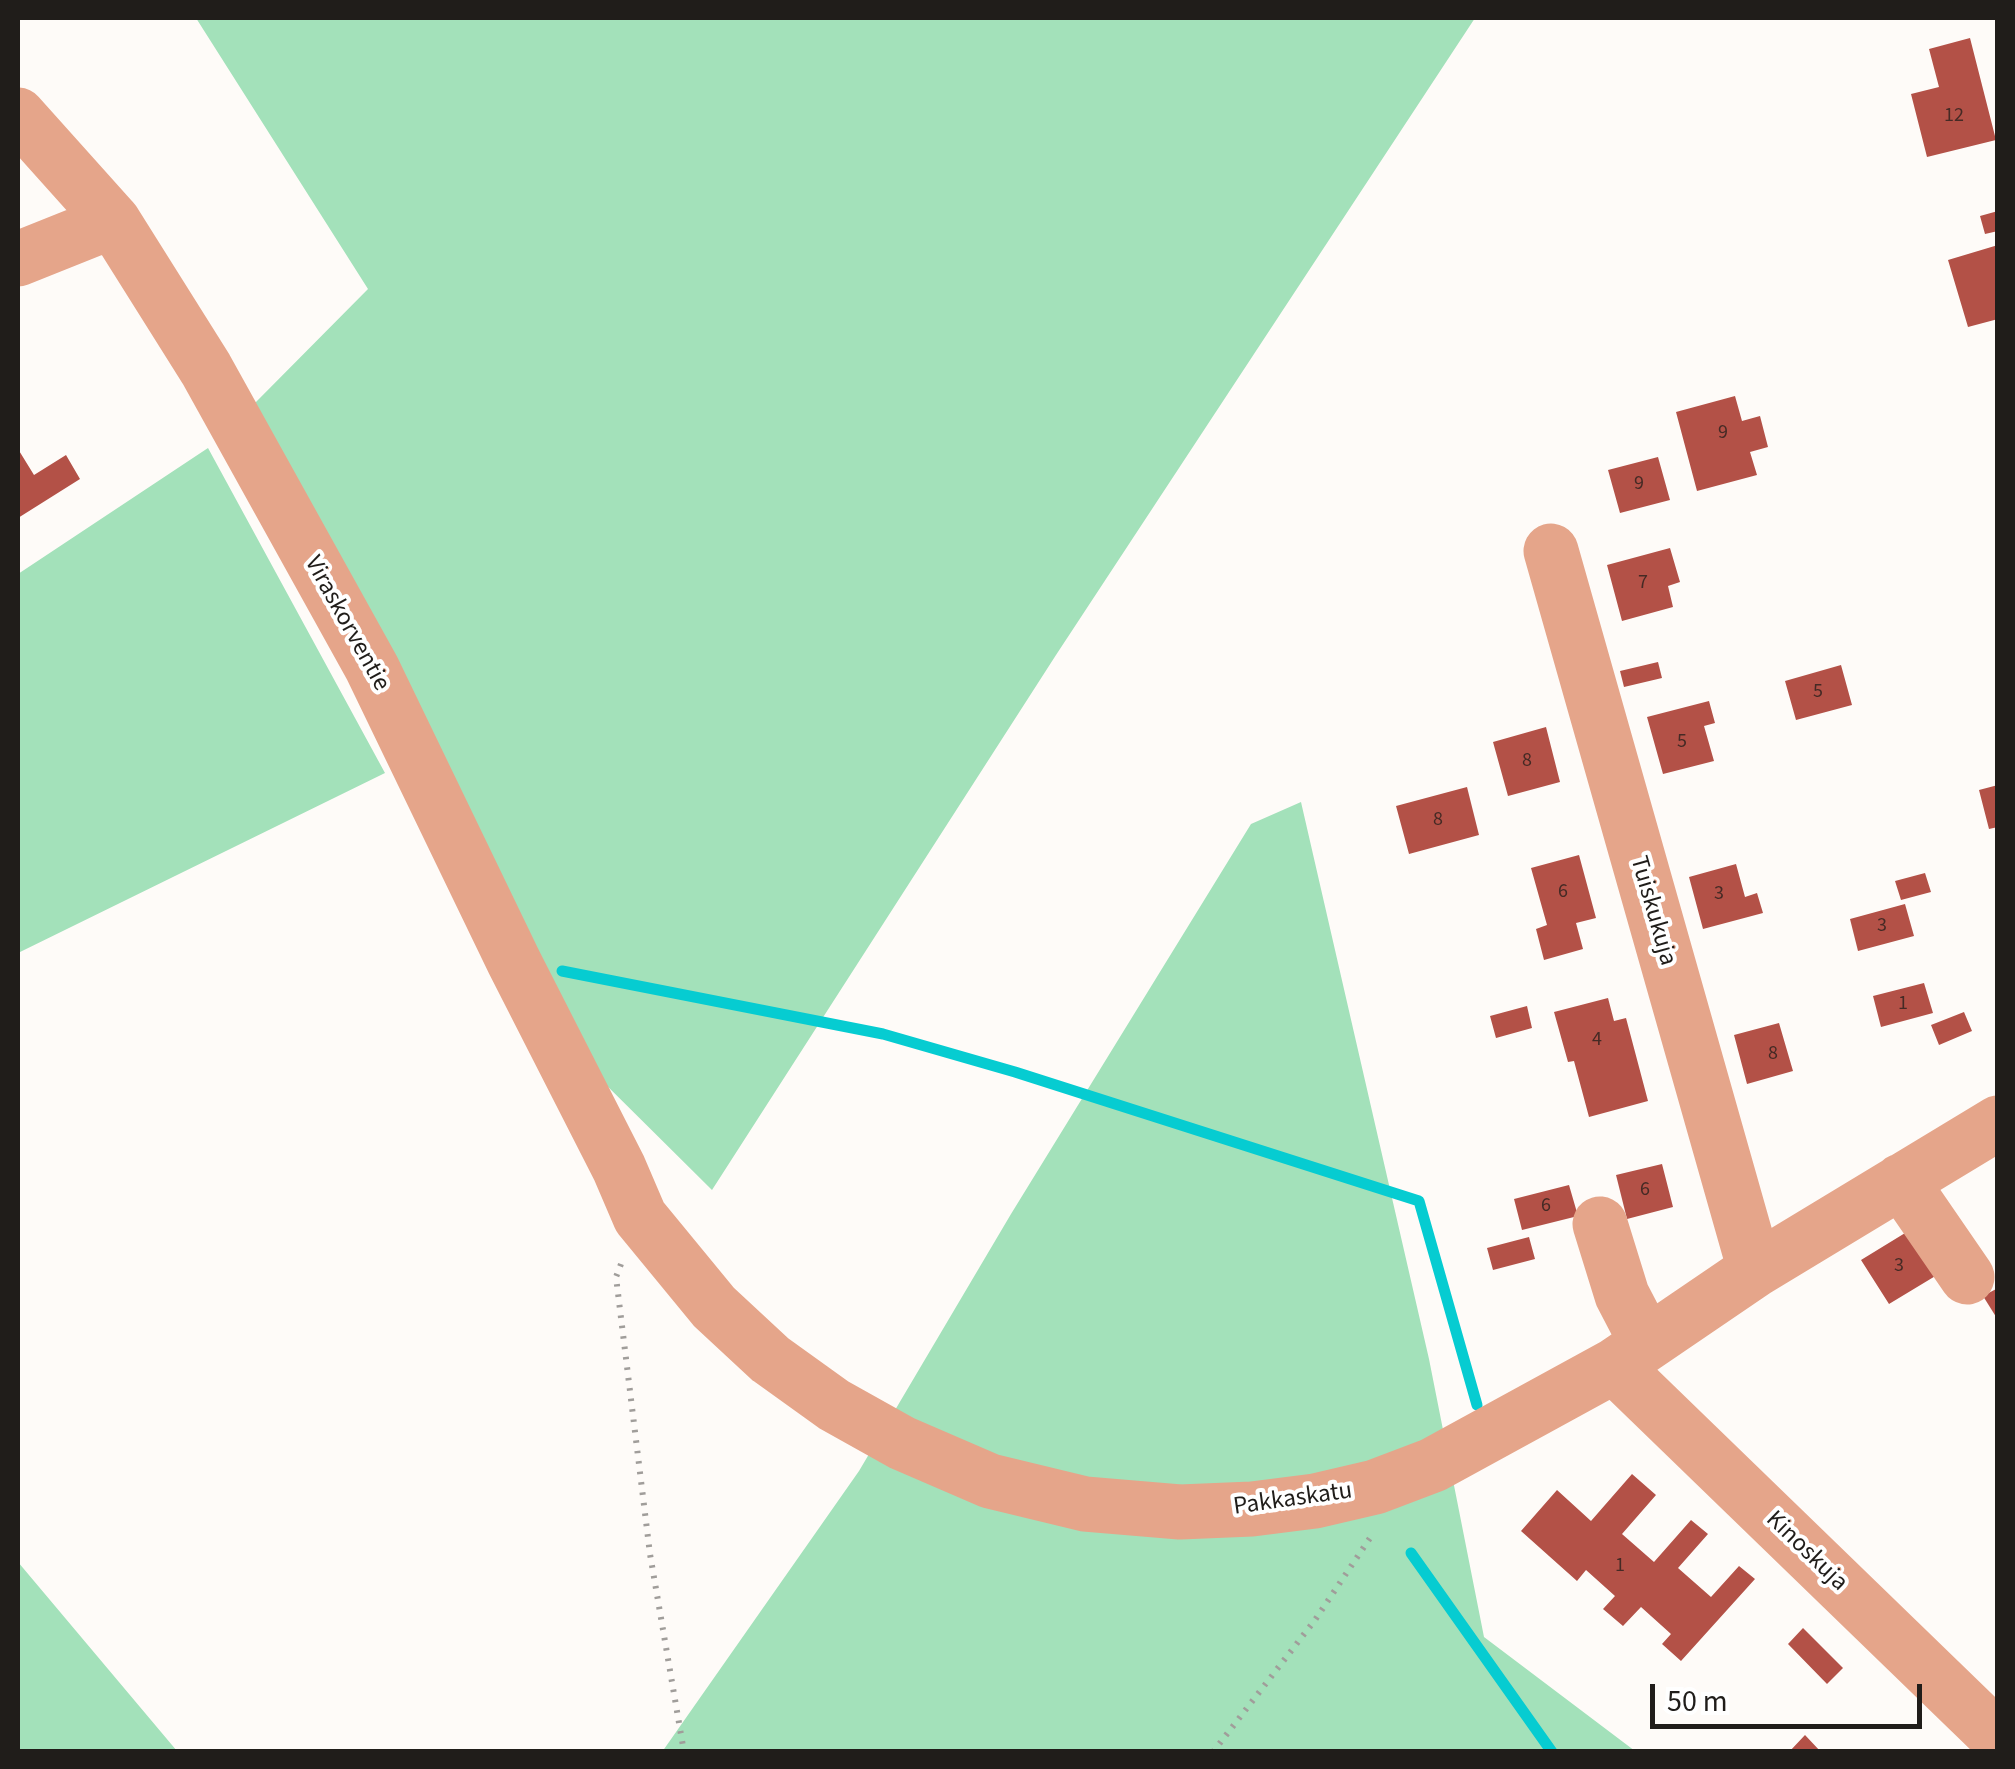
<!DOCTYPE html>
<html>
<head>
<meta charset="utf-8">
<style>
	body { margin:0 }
	#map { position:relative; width:2015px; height:1769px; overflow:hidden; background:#fefbf8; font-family:"Source Sans 3",sans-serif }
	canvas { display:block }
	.frame { position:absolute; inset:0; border:20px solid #201d1a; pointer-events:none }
	.scale { position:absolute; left:1650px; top:1684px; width:272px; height:45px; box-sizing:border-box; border:5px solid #201d1a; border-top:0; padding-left:12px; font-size:30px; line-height:35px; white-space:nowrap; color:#201d1a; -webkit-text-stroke:8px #fff; paint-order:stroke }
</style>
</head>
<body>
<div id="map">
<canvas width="2015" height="1769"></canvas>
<div class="frame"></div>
<div class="scale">50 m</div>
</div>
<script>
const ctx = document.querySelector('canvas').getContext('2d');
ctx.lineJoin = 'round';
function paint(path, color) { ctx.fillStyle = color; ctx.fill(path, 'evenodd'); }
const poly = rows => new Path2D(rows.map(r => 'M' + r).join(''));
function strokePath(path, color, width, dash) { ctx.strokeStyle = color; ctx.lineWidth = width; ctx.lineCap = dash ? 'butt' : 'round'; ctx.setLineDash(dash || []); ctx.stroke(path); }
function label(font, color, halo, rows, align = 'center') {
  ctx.font = font + ' "Source Sans 3",sans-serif'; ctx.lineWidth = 8; ctx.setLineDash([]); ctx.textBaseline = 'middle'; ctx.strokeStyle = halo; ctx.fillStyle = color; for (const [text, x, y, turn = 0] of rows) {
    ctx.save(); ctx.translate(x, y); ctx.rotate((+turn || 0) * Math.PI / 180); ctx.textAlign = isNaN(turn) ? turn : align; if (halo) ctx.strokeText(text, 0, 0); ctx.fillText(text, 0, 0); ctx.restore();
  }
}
paint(poly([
	[196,18,1475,18,1056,655,712,1190,588,1067,254,404,368,289],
	[208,448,385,773,18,953,18,574],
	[1301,802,1429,1359,1484,1637,1635,1751,662,1752,859,1471,1011,1214,1251,824],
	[18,1562,177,1751,18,1751]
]), '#a3e1ba');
strokePath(poly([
	[562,971,883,1034,1015,1072,1419,1201,1477,1405],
	[1411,1553,1552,1752]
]), '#06ccd1', 11);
paint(poly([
	[1970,38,1996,140,1927,157,1911,94,1939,87,1929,49],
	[1998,211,1998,231,1985,234,1980,216],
	[1998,245,1998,319,1968,327,1948,260],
	[1735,396,1742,421,1760,416,1768,447,1750,452,1757,475,1697,491,1676,412],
	[18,449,34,475,66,455,80,479,18,518],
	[1658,457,1670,500,1620,513,1608,470],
	[1670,548,1680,582,1668,586,1673,607,1622,621,1607,565],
	[1658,662,1662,678,1624,687,1620,671],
	[1841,665,1852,705,1796,720,1785,681],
	[1709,701,1715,723,1704,726,1714,761,1663,774,1647,717],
	[1546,727,1560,782,1508,796,1493,742],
	[1998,785,1998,827,1989,829,1979,790],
	[1467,787,1479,835,1409,854,1396,806],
	[1579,855,1596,918,1576,923,1583,949,1544,960,1536,929,1547,925,1531,868],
	[1736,864,1745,897,1757,893,1763,913,1703,929,1689,877],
	[1925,873,1931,892,1901,900,1895,881],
	[1905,904,1914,936,1858,951,1850,919],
	[1924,983,1933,1013,1881,1027,1873,996],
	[1608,998,1614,1021,1626,1018,1648,1101,1589,1117,1574,1061,1568,1062,1554,1012],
	[1527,1006,1532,1028,1496,1038,1490,1016],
	[1964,1012,1972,1031,1939,1045,1931,1025],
	[1779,1023,1793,1071,1747,1084,1734,1035],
	[1662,1164,1673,1207,1627,1219,1616,1175],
	[1569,1185,1578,1216,1522,1230,1514,1199],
	[1910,1230,1937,1275,1889,1304,1861,1260],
	[1529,1237,1535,1259,1493,1270,1487,1248],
	[1998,1288,1998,1320,1983,1296],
	[1632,1474,1656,1495,1622,1534,1654,1562,1691,1520,1708,1534,1678,1568,1711,1597,1739,1566,1755,1579,1681,1661,1662,1644,1671,1634,1641,1607,1623,1626,1603,1609,1615,1596,1586,1570,1577,1581,1521,1531,1557,1490,1591,1521],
	[1803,1628,1843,1668,1827,1684,1788,1644],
	[1805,1735,1821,1752,1789,1752]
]), '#b35147');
strokePath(poly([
	[621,1264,616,1277,650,1554,684,1752],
	[1213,1752,1315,1620,1372,1535]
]), '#a09d9a', 6, [2.5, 8]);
strokePath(poly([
	[18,115,113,221,206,369,372,668,514,962,619,1168,640,1217,714,1307,770,1359,834,1405,902,1443,990,1481,1085,1504,1180,1512,1252,1509,1315,1501,1375,1487,1433,1465,1614,1366,1755,1270,1998,1123],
	[18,259,113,221],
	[1551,551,1755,1270],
	[1901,1181,1967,1277],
	[1600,1224,1622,1295,1647,1343],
	[1614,1366,1998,1738]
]), '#e5a58a', 55);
label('20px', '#452a25', null, [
	["12",1954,117],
	["9",1723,434],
	["9",1639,485],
	["7",1643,584],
	["5",1818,693],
	["5",1682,743],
	["8",1527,762],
	["8",1438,821],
	["6",1563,893],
	["3",1719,895],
	["3",1882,927],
	["1",1903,1005],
	["4",1597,1041],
	["8",1773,1055],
	["6",1645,1191],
	["6",1546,1207],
	["3",1899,1267],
	["1",1620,1567]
]);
label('25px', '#201d1a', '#fff', [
	["Viraskorventie",346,624,61],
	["Tuiskukuja",1652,911,74],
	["Pakkaskatu",1293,1500,-8],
	["Kinoskuja",1806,1552,44]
]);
</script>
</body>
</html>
